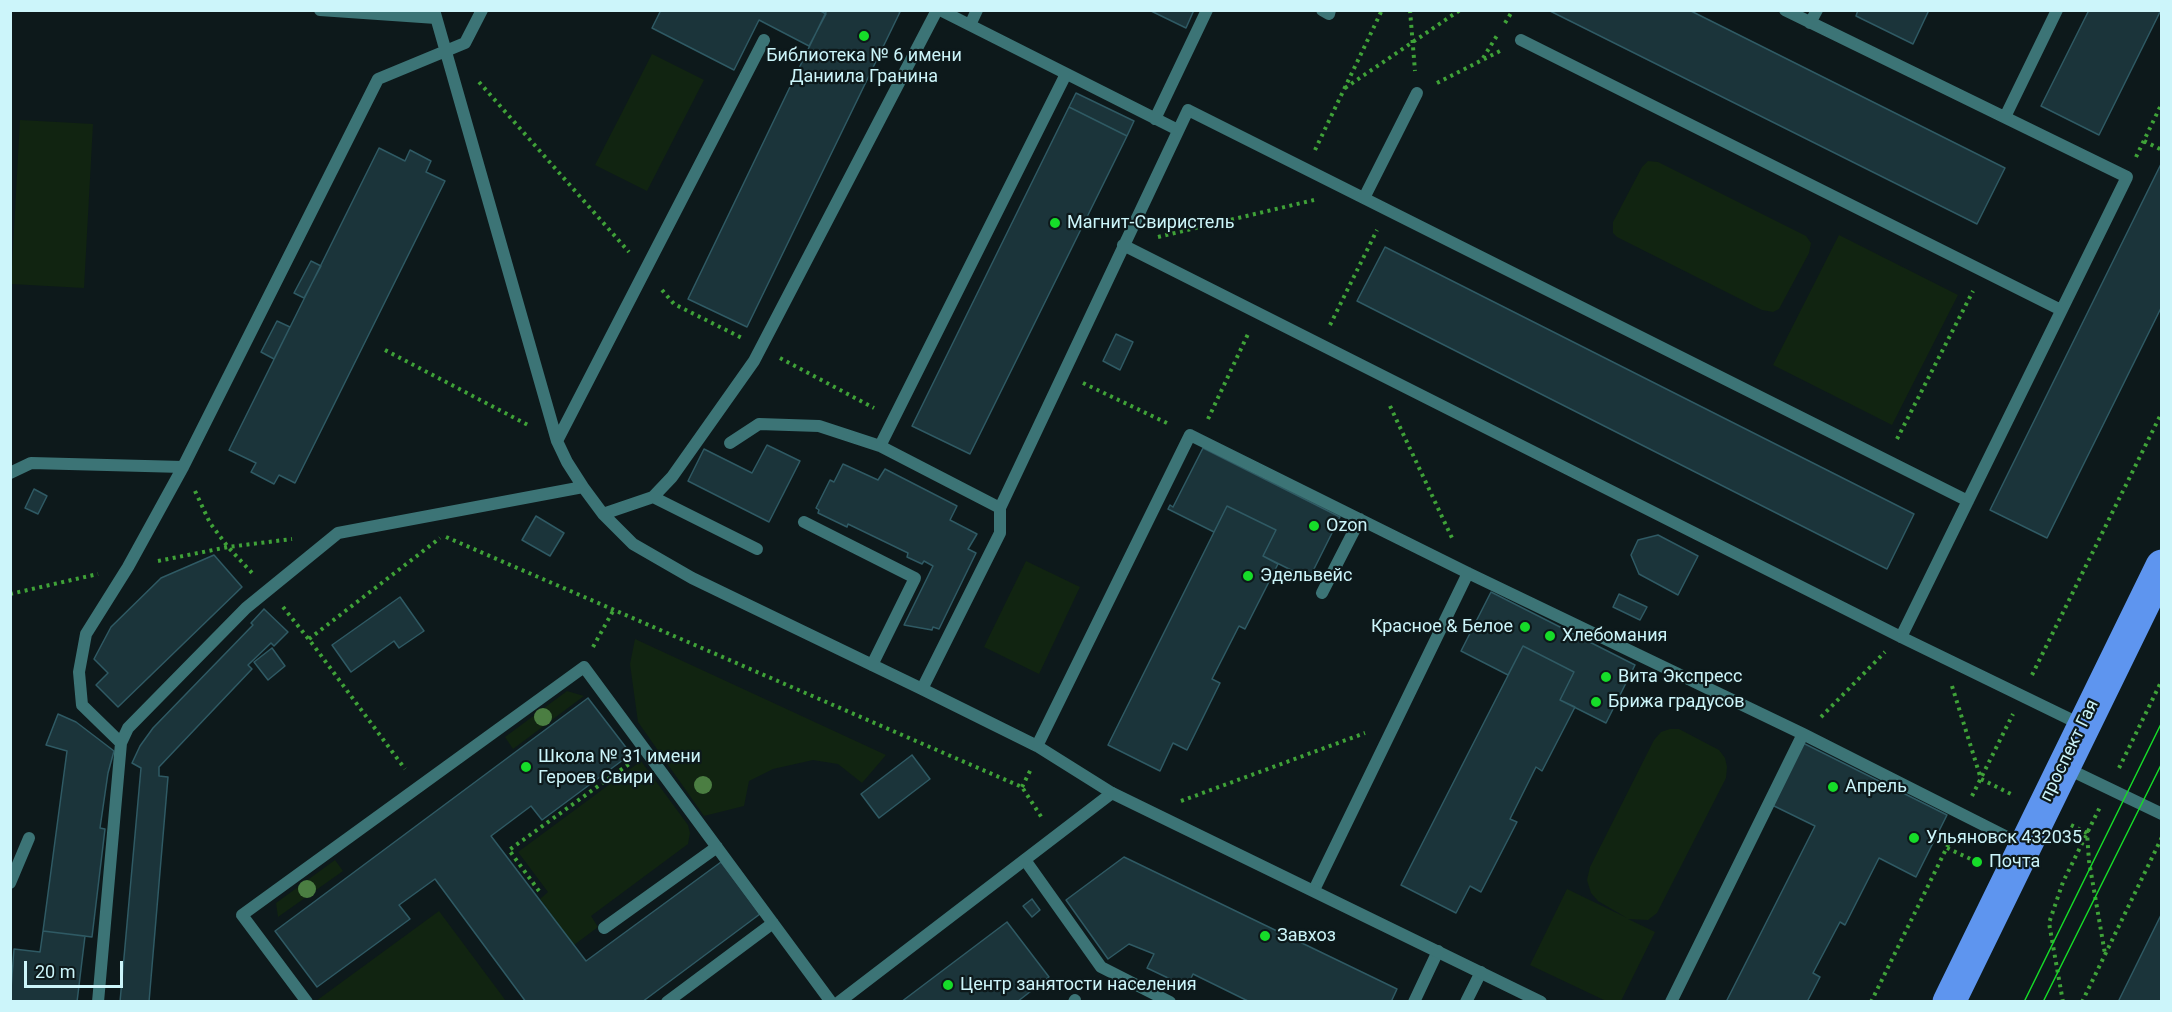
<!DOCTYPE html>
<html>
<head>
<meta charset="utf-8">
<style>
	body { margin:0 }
	#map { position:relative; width:2172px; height:1012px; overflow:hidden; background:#0d191b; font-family:Roboto,sans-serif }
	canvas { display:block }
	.frame { position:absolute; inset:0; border:12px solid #ccf5fa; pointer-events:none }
	.scale { position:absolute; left:24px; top:961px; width:99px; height:27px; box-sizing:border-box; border:3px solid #ccf5fa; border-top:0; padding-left:8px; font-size:18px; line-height:21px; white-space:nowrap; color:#ccf5fa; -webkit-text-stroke:4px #0d191b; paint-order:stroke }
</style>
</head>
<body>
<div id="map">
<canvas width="2172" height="1012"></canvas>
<div class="frame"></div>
<div class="scale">20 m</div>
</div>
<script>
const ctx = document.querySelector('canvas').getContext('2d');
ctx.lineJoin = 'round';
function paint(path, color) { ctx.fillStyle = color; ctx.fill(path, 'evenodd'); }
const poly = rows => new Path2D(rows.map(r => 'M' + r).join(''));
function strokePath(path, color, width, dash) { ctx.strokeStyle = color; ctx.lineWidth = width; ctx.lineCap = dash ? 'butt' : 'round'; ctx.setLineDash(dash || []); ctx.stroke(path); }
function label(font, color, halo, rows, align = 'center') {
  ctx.font = font + ' Roboto,sans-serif'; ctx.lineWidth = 4.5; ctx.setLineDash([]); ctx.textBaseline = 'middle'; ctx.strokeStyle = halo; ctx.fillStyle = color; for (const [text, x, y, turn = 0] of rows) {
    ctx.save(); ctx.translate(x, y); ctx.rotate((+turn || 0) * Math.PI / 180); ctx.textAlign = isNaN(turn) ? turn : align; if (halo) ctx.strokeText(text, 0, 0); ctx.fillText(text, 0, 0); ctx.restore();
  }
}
paint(poly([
	[652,54,704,80,647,191,595,165],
	[20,120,93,124,84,288,11,284],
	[1648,161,1658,162,1806,236,1811,243,1809,253,1779,309,1773,312,1762,310,1617,237,1613,233,1613,222,1642,167],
	[1839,235,1958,295,1892,425,1773,365],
	[1026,561,1080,587,1039,674,984,647],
	[635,639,886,755,862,783,838,764,813,760,773,769,749,781,744,806,704,816,638,722,630,664],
	[567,691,584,696,513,749,505,737],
	[1670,729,1679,729,1719,750,1725,758,1727,767,1726,778,1657,913,1648,920,1628,919,1655,932,1621,1001,1606,1001,1530,965,1567,889,1627,918,1598,901,1591,893,1587,880,1590,867,1654,740,1661,732],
	[641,761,688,825,690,833,688,844,591,916,598,927,574,945,540,899,548,892,518,852],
	[335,860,343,871,278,917,276,903],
	[439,911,506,1001,316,1001]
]), '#112411');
const building = poly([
	[661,10,819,10,826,14,809,46,759,20,734,70,652,28,661,10],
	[827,10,896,10,900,12,747,327,688,299,827,10],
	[1149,10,1194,10,1186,28,1149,10],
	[1548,10,1689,10,2005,168,1977,224,1548,10],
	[1858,10,1929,10,1913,44,1856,16,1858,10],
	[2089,10,2161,10,2099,135,2041,106,2089,10],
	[1076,93,1134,121,1127,136,1069,107,1076,93],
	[1069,107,1127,136,970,454,912,426,1069,107],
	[379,148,405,161,410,150,431,161,426,172,445,181,295,483,279,475,274,484,251,472,256,463,229,450,379,148],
	[2162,162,2162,306,2047,538,1990,510,2162,162],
	[1385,247,1914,514,1887,569,1357,301,1385,247],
	[311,261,321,266,304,298,294,293,311,261],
	[277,321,290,327,274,359,261,352,277,321],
	[1116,334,1133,342,1120,370,1103,361,1116,334],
	[767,445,800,461,769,522,688,481,704,449,752,473,767,445],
	[1203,448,1340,517,1309,579,1263,556,1276,530,1227,506,1214,532,1168,509,1170,505,1173,507,1203,448],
	[843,464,878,480,885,469,957,506,950,520,977,534,968,549,976,553,939,629,933,627,932,630,904,625,933,566,924,561,922,564,907,557,908,553,848,524,847,527,818,513,819,510,816,508,830,480,834,482,843,464],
	[34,489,47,496,38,514,25,508,34,489],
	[1227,506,1276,530,1263,556,1278,564,1245,629,1239,626,1212,679,1220,683,1187,750,1173,743,1160,771,1108,745,1227,506],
	[536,516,564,533,550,556,522,540,536,516],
	[1658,535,1698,556,1678,595,1639,574,1631,555,1638,540,1658,535],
	[214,555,242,587,118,707,96,685,108,673,94,659,111,627,161,578,214,555],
	[1491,592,1635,665,1606,723,1560,700,1574,672,1523,646,1508,675,1461,651,1491,592],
	[1619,594,1647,607,1640,620,1613,607,1619,594],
	[400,597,424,631,399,648,394,641,351,672,332,645,400,597],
	[264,609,288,632,274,646,271,643,248,665,252,669,159,767,159,776,168,777,149,1002,120,1002,141,768,132,763,140,746,153,728,253,625,251,623,264,609],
	[1523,646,1574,672,1560,700,1575,707,1542,771,1536,767,1510,819,1517,822,1481,892,1470,886,1456,913,1401,885,1523,646],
	[272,648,285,666,268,680,254,662,272,648],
	[588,698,631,754,542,820,531,806,491,836,586,961,721,862,760,914,642,1002,526,1002,435,879,399,905,410,919,317,987,275,931,588,698],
	[58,714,76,722,114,751,108,773,100,828,105,829,92,937,43,931,67,751,46,745,58,714],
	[1803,743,1947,815,1916,877,1879,858,1845,925,1840,922,1813,973,1820,977,1807,1002,1726,1002,1815,826,1772,805,1803,743],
	[912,755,930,779,879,818,861,794,912,755],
	[1124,857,1397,989,1391,1002,1250,1002,1193,974,1187,987,1147,968,1154,954,1129,944,1108,959,1066,900,1124,857],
	[1032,899,1040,910,1032,917,1023,906,1032,899],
	[2162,913,2162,1002,2118,1002,2162,913],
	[1007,922,1049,977,1017,1002,901,1002,1007,922],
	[43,931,85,936,77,1002,10,1002,14,949,40,952,43,931]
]);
paint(building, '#1b343a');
strokePath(building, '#2f5a64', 1.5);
strokePath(poly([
	[1410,10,1415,71],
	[1505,23,1513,10],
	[1483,58,1498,34],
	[479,82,629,252],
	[1437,83,1502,50],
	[1345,88,1460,10],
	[2144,141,2162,150],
	[1315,150,1382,10],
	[2136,157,2162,103],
	[1158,237,1314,200],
	[662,290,674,304,742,338],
	[1330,325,1377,230],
	[385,350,528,425],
	[780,358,874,408],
	[1083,383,1171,425],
	[1390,406,1452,538],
	[1208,419,1248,334],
	[1897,439,1973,291],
	[195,491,210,523,228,547,254,575],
	[446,537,1022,787,1042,818],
	[158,561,228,547,292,539],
	[10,594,98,574],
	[283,607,314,646,405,769],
	[309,639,440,538],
	[593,647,613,611],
	[2032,675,2162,412],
	[1952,686,1981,779,2013,795],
	[1821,717,1885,652],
	[2119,768,2162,680],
	[1022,787,1031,769],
	[1972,796,2013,714],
	[1181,801,1365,733],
	[2071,825,2087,833,2089,861,2105,954],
	[1947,848,1977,862],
	[539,891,509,850,629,764],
	[1871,1002,1953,835],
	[2063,1002,2049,923,2063,882,2100,807],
	[2082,1002,2162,837]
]), '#3fa238', 4, [3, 4.5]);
strokePath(poly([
	[320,10,436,18],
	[434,10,557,441,567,462,583,487,603,514,633,544,692,578,922,689],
	[940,10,1178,130],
	[1322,10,1329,14,1330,10],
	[1785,10,2127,177,1901,637],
	[1810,23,1817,10],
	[970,25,977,10],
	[1521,40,2061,310],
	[2005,117,2057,10],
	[1155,119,1207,10],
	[1364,198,1417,93],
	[1123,245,1901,637,2082,725],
	[557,441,764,40],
	[730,443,759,424,819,426,880,446],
	[10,473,31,463,183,467],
	[653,497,757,549],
	[1000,508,880,446,1066,74],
	[603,514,653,497,672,477,754,361,937,10],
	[804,522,915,578,872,665],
	[1322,593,1360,519],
	[121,743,82,705,79,672,86,634,128,567,183,467,378,79,465,43,482,10],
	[1037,746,922,689,1000,533,1000,508,1188,110,1968,501],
	[2064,767,2162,814],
	[1112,793,1037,746,1190,435,1468,573,1803,734,2023,845],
	[1025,860,1101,967,1170,1002],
	[10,883,29,838],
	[1314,890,1468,573],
	[604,928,717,847],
	[98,1002,121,743,128,728,246,608,338,533,583,487],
	[307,1002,242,915,584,667,831,1002],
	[667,1002,773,923],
	[1074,1002,1075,1000],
	[1414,1002,1438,951],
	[1466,1002,1481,972],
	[1671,1002,1803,734]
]), '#3c7476', 12);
strokePath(poly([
	[839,1002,1112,793,1541,1002]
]), '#3c7476', 12);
strokePath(poly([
	[1949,1002,2162,566]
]), '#5e95ef', 33);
strokePath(poly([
	[2024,1002,2162,722],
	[2043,1002,2162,763]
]), '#16dc29', 1.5);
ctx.fillStyle = '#4b7e42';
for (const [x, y] of [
	[543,717],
	[703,785],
	[307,889]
]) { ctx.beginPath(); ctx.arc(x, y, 9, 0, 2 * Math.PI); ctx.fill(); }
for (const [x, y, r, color] of [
	[864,36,6,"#16dc29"],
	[1055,223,6,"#16dc29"],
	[1314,526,6,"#16dc29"],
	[1248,576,6,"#16dc29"],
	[1525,627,6,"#16dc29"],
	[1550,636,6,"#16dc29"],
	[1606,677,6,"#16dc29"],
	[1596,702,6,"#16dc29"],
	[526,767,6,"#16dc29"],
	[1833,787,6,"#16dc29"],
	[1914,838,6,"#16dc29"],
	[1977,862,6,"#16dc29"],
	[1265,936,6,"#16dc29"],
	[948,985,6,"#16dc29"]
]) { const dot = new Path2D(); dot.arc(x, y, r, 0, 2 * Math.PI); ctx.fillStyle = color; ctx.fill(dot); strokePath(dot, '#0d191b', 2); }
label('18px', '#ccf5fa', '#0d191b', [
	["Библиотека № 6 имени",864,56,"center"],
	["Даниила Гранина",864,77,"center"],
	["Магнит-Свиристель",1067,223],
	["Ozon",1326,526],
	["Эдельвейс",1260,576],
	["Красное & Белое",1513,627,"right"],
	["Хлебомания",1562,636],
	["Вита Экспресс",1618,677],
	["Брижа градусов",1608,702],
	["Школа № 31 имени",538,757],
	["Героев Свири",538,778],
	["Апрель",1845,787],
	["Ульяновск 432035",1926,838],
	["Почта",1989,862],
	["Завхоз",1277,936],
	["Центр занятости населения",960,985]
], 'left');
label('18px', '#ccf5fa', '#0d191b', [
	["проспект Гая",2070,751,-64]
]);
</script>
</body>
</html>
